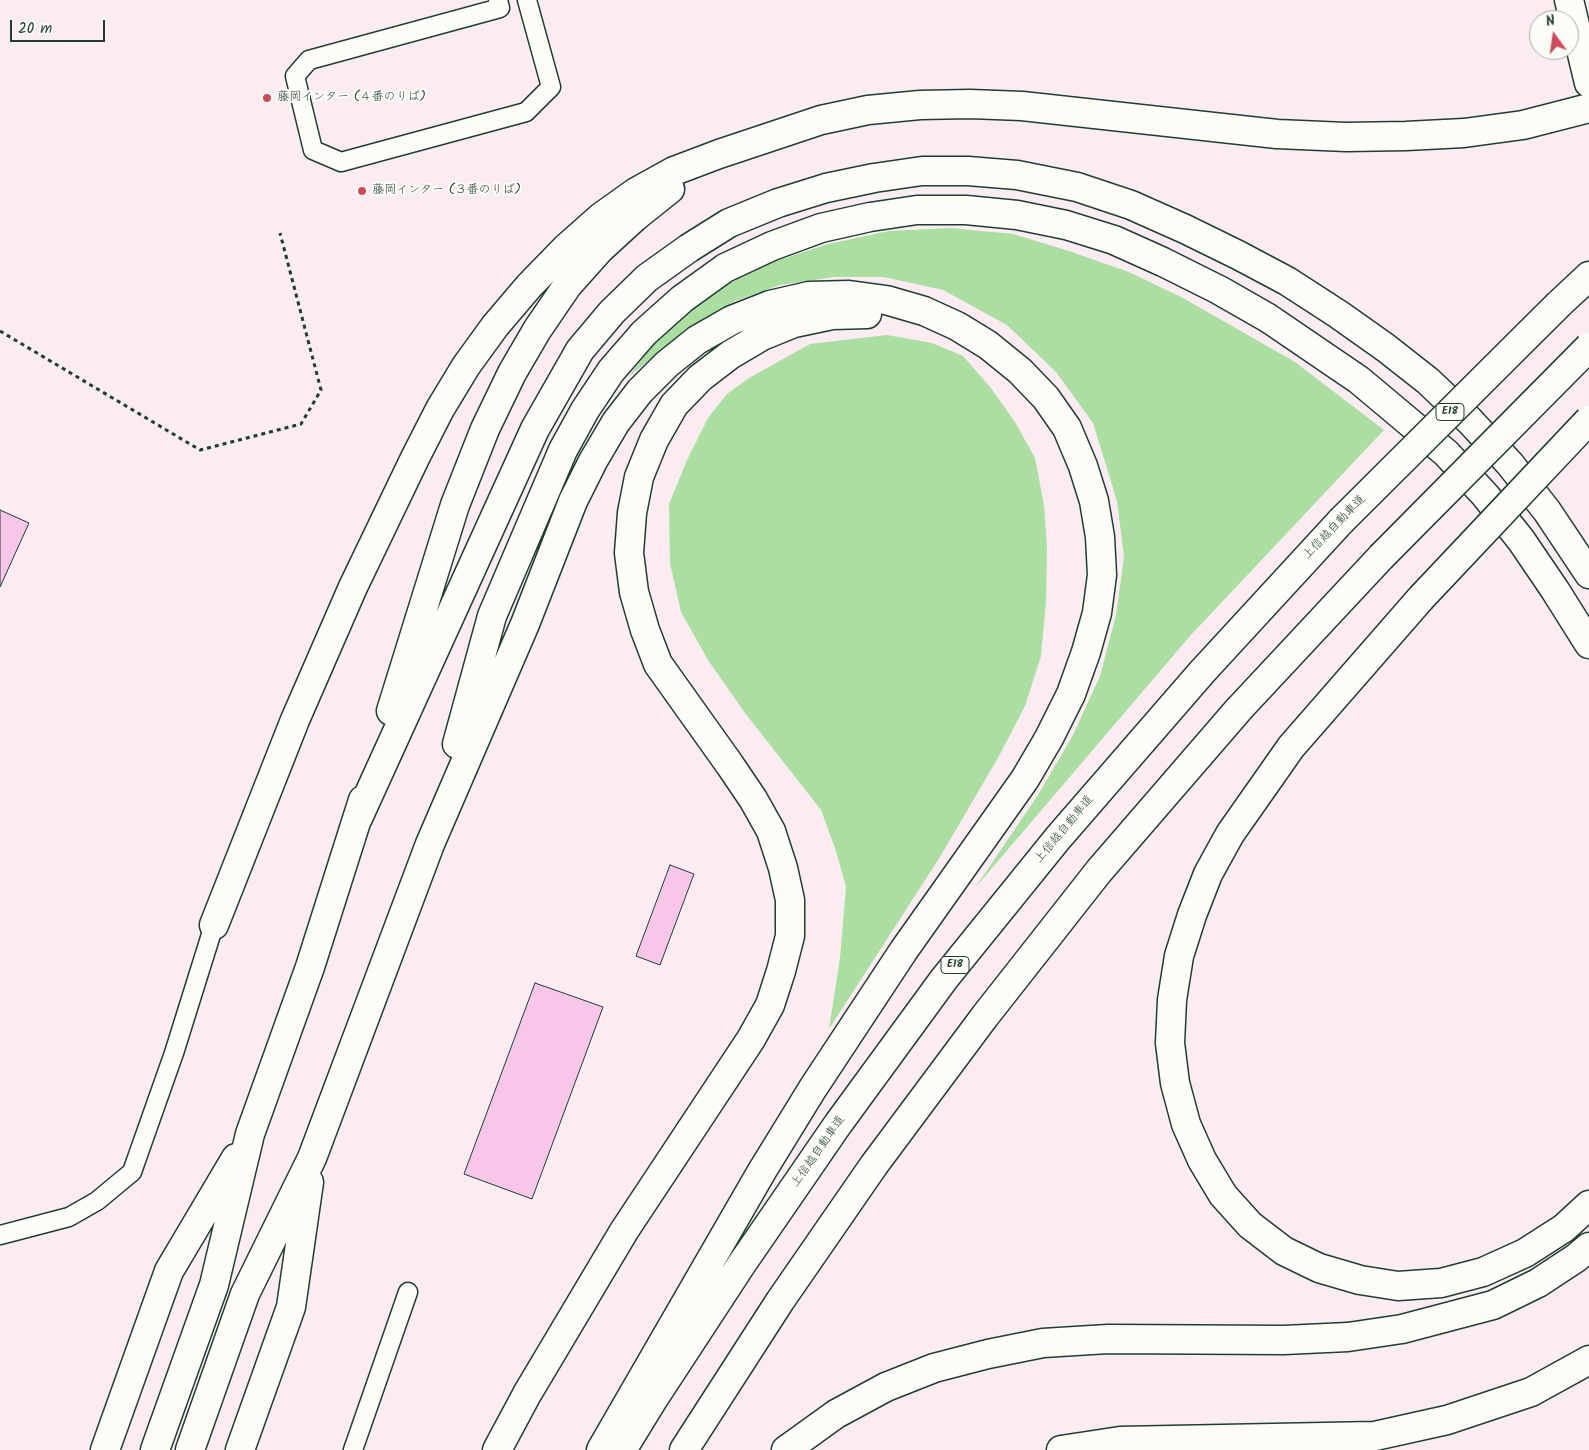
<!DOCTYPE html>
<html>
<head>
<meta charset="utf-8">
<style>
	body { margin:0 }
	#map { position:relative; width:1589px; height:1450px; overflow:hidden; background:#fbecf2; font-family:Kalam,sans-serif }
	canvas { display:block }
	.north { position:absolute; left:1529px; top:10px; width:50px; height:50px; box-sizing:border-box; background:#fdfcf7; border:1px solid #a4b0a9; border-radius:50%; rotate:346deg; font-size:14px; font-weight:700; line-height:20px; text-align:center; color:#1f3d34 }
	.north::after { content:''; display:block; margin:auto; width:18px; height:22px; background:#d1495b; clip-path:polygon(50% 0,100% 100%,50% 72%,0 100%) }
	.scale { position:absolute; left:10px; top:20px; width:95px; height:22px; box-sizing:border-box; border:2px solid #1f3d34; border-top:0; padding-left:6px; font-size:15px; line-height:18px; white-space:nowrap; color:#1f3d34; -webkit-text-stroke:4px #fdfcf7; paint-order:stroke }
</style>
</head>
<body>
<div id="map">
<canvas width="1589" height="1450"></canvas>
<div class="north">N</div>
<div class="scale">20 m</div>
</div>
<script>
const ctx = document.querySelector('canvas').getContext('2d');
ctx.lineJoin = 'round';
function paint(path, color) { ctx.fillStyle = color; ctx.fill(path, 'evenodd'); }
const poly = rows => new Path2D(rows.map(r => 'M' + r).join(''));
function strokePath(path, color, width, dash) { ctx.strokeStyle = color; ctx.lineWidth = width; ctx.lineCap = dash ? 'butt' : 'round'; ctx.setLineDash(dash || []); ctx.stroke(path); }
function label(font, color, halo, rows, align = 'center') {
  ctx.font = font + ' Kalam,"Klee One",sans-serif'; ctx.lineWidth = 4; ctx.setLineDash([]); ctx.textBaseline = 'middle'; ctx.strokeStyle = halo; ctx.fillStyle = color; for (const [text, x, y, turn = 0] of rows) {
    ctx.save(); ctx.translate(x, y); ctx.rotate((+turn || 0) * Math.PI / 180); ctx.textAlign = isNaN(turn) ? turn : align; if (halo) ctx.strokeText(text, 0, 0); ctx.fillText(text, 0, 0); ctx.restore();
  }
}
paint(poly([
	[951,228,1013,234,1069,251,1129,272,1183,298,1295,362,1384,430,1190,636,975,888,1038,795,1073,735,1100,676,1116,615,1124,557,1117,501,1093,423,1056,372,1007,325,943,290,884,277,834,277,780,285,735,301,689,328,628,377,668,327,711,293,767,264,828,244,889,231],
	[887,335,932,343,963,356,991,388,1015,422,1035,458,1044,505,1047,548,1046,602,1041,656,1025,706,999,756,940,857,829,1029,840,958,846,887,836,851,821,810,745,713,708,660,681,612,670,563,669,504,687,460,708,418,727,394,749,378,810,344]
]), '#aadfa1');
const building = poly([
	[0,510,29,523,0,587,0,510],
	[670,865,694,874,660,965,636,956,670,865],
	[535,983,603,1007,532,1199,464,1174,535,983]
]);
paint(building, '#f7c6e8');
strokePath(building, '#1f3d34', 1);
const service = poly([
	[498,0,500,8,309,60,295,76,313,150,341,162,526,112,551,87,527,0],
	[0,1235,69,1217,97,1201,132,1172,174,1053,214,925],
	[353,1450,408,1292]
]);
const minor = poly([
	[1061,1450,1120,1441,1375,1436,1447,1420,1531,1392,1589,1360]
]);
const primary = poly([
	[1569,0,1589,83]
]);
const motorway = poly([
	[1559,304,1589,276],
	[1421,598,1291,747,1230,834,1208,874,1192,915,1179,956,1172,1000,1170,1043,1175,1083,1186,1124,1202,1160,1223,1195,1250,1225,1284,1251,1319,1268,1360,1280,1398,1286,1441,1283,1483,1272,1525,1253,1564,1228,1589,1205],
	[391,711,455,505,485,429,512,373,537,330,567,286,600,249,635,217,670,189],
	[457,744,492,616,563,450,585,410,611,371,644,333,682,299,725,268,772,246,821,228,870,217,917,210,966,210,1017,215,1066,225,1114,240,1163,262,1219,290,1268,318,1359,380,1446,453,1485,495,1521,540,1555,590,1589,644],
	[358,818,535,429,580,350,612,312,647,278,689,248,729,223,778,203,826,188,874,178,922,171,968,171,1017,175,1077,187,1131,205,1185,229,1238,255,1287,281,1338,314,1386,348,1428,381,1470,421,1510,464,1547,511,1589,574],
	[214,925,295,720,353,587,415,458,440,409,466,366,495,326,529,286,566,248,601,217,636,192,674,171,719,154,821,120,868,110,920,105,970,104,1022,106,1277,134,1346,137,1406,136,1464,133,1523,125,1589,108],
	[105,1450,169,1271,236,1158],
	[155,1450,214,1285,250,1134,310,967,363,800],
	[190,1450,245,1294,312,1158,430,844,525,624,573,501,593,461,616,422,640,391,667,364,697,340,732,320,770,305,809,296,849,295,886,300,924,311,957,326,988,345,1020,371,1046,398,1067,428,1083,466,1094,501,1100,537,1102,575,1097,613,1086,652,1071,694,1049,738,1025,779,904,950,813,1088,762,1171,601,1450],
	[240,1450,291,1307,309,1182],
	[497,1450,527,1394,624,1231,751,1039,770,1005,781,971,790,936,790,900,783,868,771,831,753,799,730,765,658,664,645,630,634,592,629,553,632,513,639,477,654,440,674,405,700,378,730,355,762,336,794,323,832,315,867,314],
	[622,1450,654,1398,741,1265,838,1124,944,979,1058,838,1202,672,1341,521],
	[684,1450,780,1301,874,1165,985,1016,1099,871,1239,709,1381,557],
	[786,1450,836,1414,886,1387,934,1368,988,1354,1043,1343,1108,1339,1284,1340,1348,1337,1402,1329,1493,1305,1538,1283,1576,1258,1589,1247]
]);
strokePath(service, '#1f3d34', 21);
strokePath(minor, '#1f3d34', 31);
strokePath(primary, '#1f3d34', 31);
strokePath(motorway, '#1f3d34', 31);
strokePath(poly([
	[0,331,200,450,297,425,301,424,321,390,280,233]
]), '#1f3d34', 3, [4, 4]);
strokePath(service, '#fdfcf7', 18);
strokePath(minor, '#fdfcf7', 28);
strokePath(primary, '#fdfcf7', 28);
strokePath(motorway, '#fdfcf7', 28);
const motorwayBridge = poly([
	[1341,521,1559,304],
	[1381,557,1589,347],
	[1421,598,1589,420]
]);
strokePath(motorwayBridge, '#1f3d34', 31, []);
strokePath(motorwayBridge, '#fdfcf7', 28);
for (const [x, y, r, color] of [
	[267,98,5,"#d1495b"],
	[362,191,5,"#d1495b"]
]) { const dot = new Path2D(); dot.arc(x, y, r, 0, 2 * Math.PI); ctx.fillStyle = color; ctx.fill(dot); strokePath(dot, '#fdfcf7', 2); }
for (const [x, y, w] of [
	[1450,412,28],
	[955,965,28]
]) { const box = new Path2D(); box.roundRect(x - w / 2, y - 8.5, w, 17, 4); ctx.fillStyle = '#fdfcf7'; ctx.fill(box); strokePath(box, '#1f3d34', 1); }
label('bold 11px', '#1f3d34', null, [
	["E18",1450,412],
	["E18",955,965]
]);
label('12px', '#1f3d34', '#fdfcf7', [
	["藤岡インター (４番のりば)",277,98],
	["藤岡インター (３番のりば)",372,191]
], 'left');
label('12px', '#1f3d34', '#fdfcf7', [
	["上信越自動車道",1335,528,-46],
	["上信越自動車道",1065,830,-50],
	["上信越自動車道",819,1152,-55]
]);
</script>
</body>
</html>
